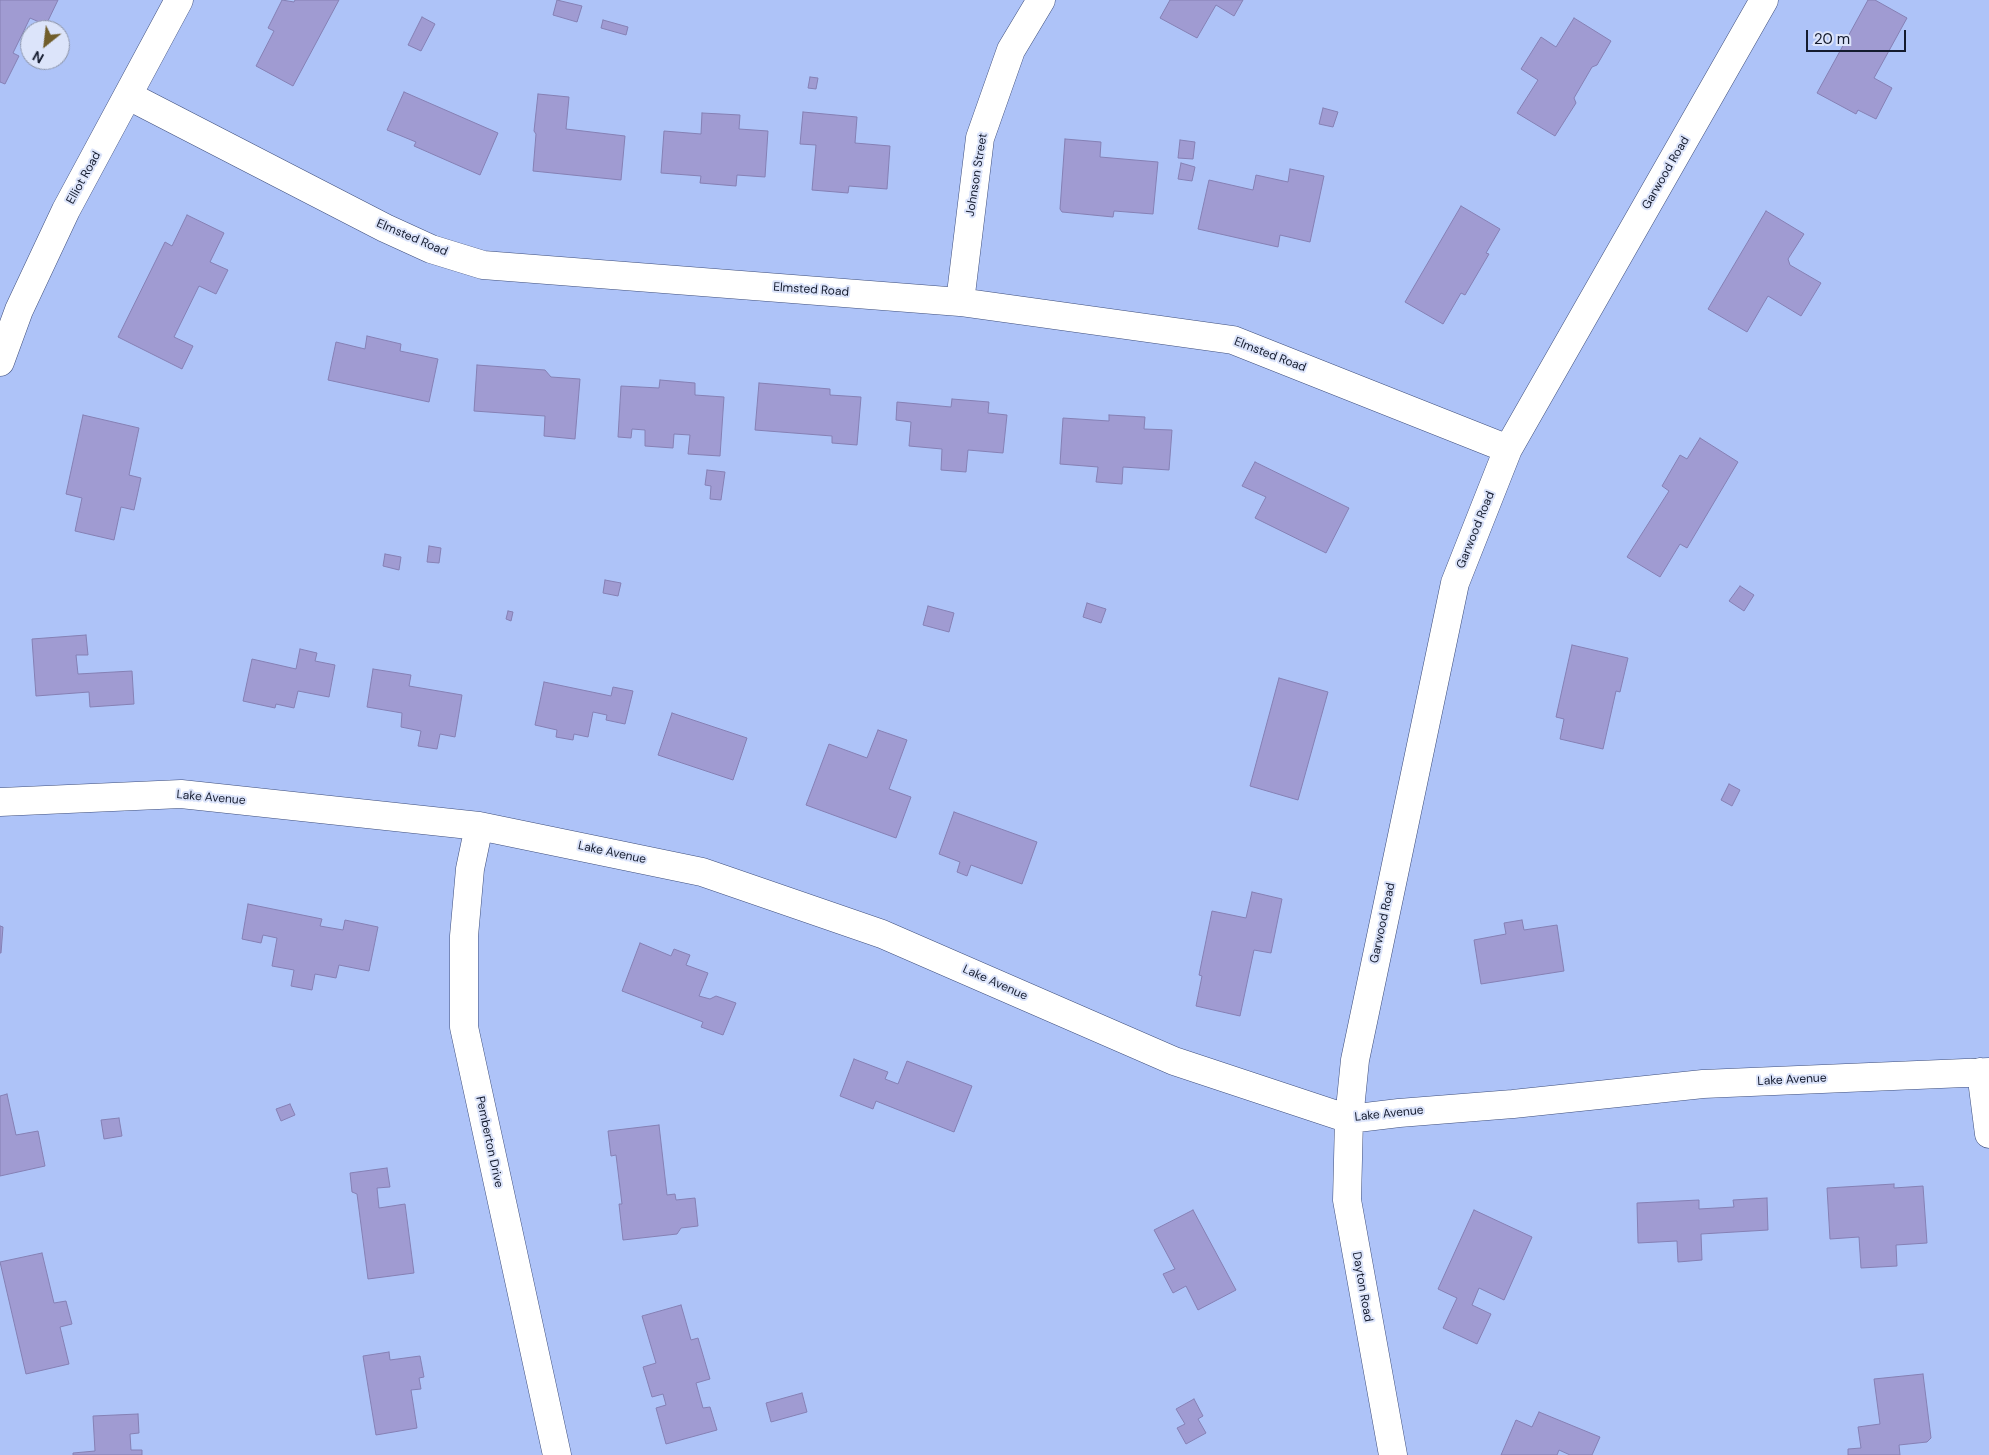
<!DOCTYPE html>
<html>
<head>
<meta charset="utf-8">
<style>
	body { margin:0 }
	#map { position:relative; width:1989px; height:1455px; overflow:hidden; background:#aec3f8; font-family:"DM Sans",sans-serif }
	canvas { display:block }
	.north { position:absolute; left:20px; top:20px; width:50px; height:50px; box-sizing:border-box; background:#dce4fa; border:1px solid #8c94a8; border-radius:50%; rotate:209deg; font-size:14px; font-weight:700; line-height:20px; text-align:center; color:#141b2e }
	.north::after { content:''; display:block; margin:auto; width:18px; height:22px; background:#705d2b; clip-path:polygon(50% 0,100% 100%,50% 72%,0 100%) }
	.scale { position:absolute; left:1806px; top:30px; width:100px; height:22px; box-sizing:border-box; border:2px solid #141b2e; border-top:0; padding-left:6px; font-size:15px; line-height:18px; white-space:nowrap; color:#141b2e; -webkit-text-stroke:4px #dce4fa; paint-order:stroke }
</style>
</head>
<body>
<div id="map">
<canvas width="1989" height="1455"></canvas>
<div class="north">N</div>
<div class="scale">20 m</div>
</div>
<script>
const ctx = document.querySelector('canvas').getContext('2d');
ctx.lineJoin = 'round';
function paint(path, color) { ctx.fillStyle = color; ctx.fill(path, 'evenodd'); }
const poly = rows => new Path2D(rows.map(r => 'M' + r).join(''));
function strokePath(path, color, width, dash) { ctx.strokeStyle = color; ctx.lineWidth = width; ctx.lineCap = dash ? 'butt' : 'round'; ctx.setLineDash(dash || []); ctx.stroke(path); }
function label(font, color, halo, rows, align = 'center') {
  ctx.font = font + ' "DM Sans",sans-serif'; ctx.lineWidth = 4; ctx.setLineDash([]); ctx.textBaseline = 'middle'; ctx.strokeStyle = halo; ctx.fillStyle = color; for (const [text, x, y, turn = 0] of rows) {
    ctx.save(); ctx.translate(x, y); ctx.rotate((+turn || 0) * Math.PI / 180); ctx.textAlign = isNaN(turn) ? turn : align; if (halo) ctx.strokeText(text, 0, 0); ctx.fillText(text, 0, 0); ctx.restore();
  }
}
const building = poly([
	[0,0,58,0,46,25,30,18,13,53,19,56,5,84,0,82,0,0],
	[282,0,294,2,295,0,339,0,293,86,256,66,274,31,268,28,282,0],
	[557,0,582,6,577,22,553,15,557,0],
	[1170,0,1243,0,1234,16,1216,5,1197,38,1160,18,1170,0],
	[1868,0,1875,0,1907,18,1874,78,1892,88,1876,119,1858,110,1856,114,1817,93,1868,0],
	[422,17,435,24,421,51,408,45,422,17],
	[1574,18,1611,41,1597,65,1592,67,1574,98,1576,103,1555,136,1517,113,1538,80,1521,69,1541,37,1556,47,1574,18],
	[603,20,628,27,626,35,601,28,603,20],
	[810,77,818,78,816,89,808,88,810,77],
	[404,92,498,133,480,175,414,146,416,142,387,130,404,92],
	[538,94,569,97,566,129,625,136,621,180,533,171,536,134,534,131,538,94],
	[1323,108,1338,112,1333,127,1319,124,1323,108],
	[803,112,857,117,855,143,890,146,887,189,849,186,848,193,812,190,816,145,800,144,803,112],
	[702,113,740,115,739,129,768,131,765,177,737,175,736,186,700,183,701,176,661,173,664,131,701,134,702,113],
	[1065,139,1101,142,1100,157,1158,162,1153,214,1114,211,1113,217,1062,212,1060,209,1065,139],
	[1180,140,1195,142,1193,159,1178,158,1180,140],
	[1181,163,1195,167,1192,181,1178,179,1181,163],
	[1290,169,1324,176,1310,242,1280,235,1278,247,1198,229,1209,180,1253,190,1256,175,1288,182,1290,169],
	[1461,206,1500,229,1486,253,1489,254,1465,295,1461,293,1443,324,1405,302,1461,206],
	[1766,211,1804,234,1788,259,1790,265,1821,283,1801,316,1768,296,1747,332,1708,309,1766,211],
	[187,215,224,233,210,262,228,270,216,294,199,286,174,337,193,346,182,369,118,337,165,242,172,246,187,215],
	[367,336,401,344,400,351,438,359,429,402,328,380,336,342,365,349,367,336],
	[477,365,545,370,551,377,580,379,575,439,544,436,545,416,474,411,477,365],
	[660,380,695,383,695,395,724,397,720,456,688,454,690,435,674,434,673,448,645,446,645,430,632,429,631,438,618,437,621,386,659,388,660,380],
	[759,383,830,389,830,395,861,397,857,445,832,443,832,436,755,430,759,383],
	[952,399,989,402,988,413,1007,415,1003,453,968,450,966,472,941,470,942,449,909,446,911,422,896,420,897,402,951,407,952,399],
	[83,415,139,428,129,475,141,478,134,510,121,507,114,540,75,531,82,498,66,494,83,415],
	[1109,415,1145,417,1144,429,1172,430,1169,470,1123,467,1122,484,1096,482,1098,467,1060,464,1063,418,1109,421,1109,415],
	[1700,438,1738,462,1687,548,1680,544,1660,577,1627,557,1669,491,1662,486,1680,455,1687,459,1700,438],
	[1255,462,1349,508,1326,553,1255,518,1266,497,1242,486,1255,462],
	[707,470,725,472,721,500,710,499,711,486,705,485,707,470],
	[429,546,441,548,439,563,427,562,429,546],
	[385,554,401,557,399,570,383,566,385,554],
	[605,580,621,583,618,596,603,593,605,580],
	[1740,586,1754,595,1744,611,1729,601,1740,586],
	[1087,603,1106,609,1101,623,1083,617,1087,603],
	[928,606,954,613,949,632,923,625,928,606],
	[508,611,513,612,511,621,506,619,508,611],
	[86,635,88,655,76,655,78,674,132,671,134,704,90,707,89,692,36,696,32,639,86,635],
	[1572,645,1628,658,1620,692,1616,691,1603,749,1560,739,1564,719,1556,717,1572,645],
	[300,649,317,653,315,661,335,665,329,697,298,691,294,708,276,704,275,708,243,701,252,659,296,669,300,649],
	[373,669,411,675,409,686,462,695,455,737,440,734,437,749,418,746,421,731,401,727,402,713,367,707,373,669],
	[1279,678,1328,692,1298,800,1250,786,1279,678],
	[544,682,611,696,613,687,633,691,625,724,606,720,607,715,593,712,588,737,574,734,573,740,556,737,557,730,535,725,544,682],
	[672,713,747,738,733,780,658,755,672,713],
	[878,730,907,740,889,789,911,797,896,838,806,805,829,744,867,758,878,730],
	[1729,784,1740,790,1732,806,1721,800,1729,784],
	[954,812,1037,842,1022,884,971,865,967,876,957,872,960,862,939,854,954,812],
	[1252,892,1282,899,1271,953,1254,950,1240,1016,1196,1006,1202,976,1199,975,1212,911,1246,918,1252,892],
	[248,904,322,919,320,926,343,930,345,920,378,927,369,971,339,965,336,978,315,974,312,990,291,986,294,970,272,966,277,938,263,935,261,943,242,939,248,904],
	[1522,920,1524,930,1557,925,1564,971,1481,984,1474,940,1506,934,1504,923,1522,920],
	[0,926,3,927,1,953,0,953,0,926],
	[640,943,671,956,674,949,690,955,686,965,708,973,699,996,710,999,716,996,736,1003,723,1035,701,1027,703,1022,622,991,640,943],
	[854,1059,888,1072,885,1079,898,1084,907,1061,972,1086,954,1132,876,1101,873,1109,840,1096,854,1059],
	[7,1094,16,1135,38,1131,45,1166,0,1176,0,1096,7,1094],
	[290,1104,295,1115,281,1121,276,1109,290,1104],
	[119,1118,122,1136,104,1139,101,1120,119,1118],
	[659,1125,667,1195,675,1194,676,1200,695,1198,698,1226,681,1228,677,1234,623,1240,619,1204,622,1204,616,1155,611,1156,608,1131,659,1125],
	[387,1168,390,1187,377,1188,379,1208,405,1204,414,1273,368,1279,357,1194,352,1192,350,1173,387,1168],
	[1894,1184,1894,1188,1923,1186,1927,1243,1896,1245,1897,1266,1861,1268,1859,1237,1830,1239,1827,1188,1894,1184],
	[1767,1198,1768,1230,1701,1234,1702,1260,1678,1262,1677,1241,1638,1243,1637,1203,1699,1200,1699,1209,1734,1207,1733,1200,1767,1198],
	[1193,1210,1236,1290,1198,1310,1186,1286,1173,1293,1163,1274,1175,1269,1154,1230,1193,1210],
	[1474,1210,1532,1237,1504,1300,1479,1288,1472,1305,1491,1314,1477,1344,1443,1328,1457,1298,1438,1289,1474,1210],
	[42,1253,54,1303,66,1301,72,1324,60,1327,69,1364,26,1374,0,1262,42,1253],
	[681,1305,691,1340,698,1338,710,1379,696,1383,703,1408,710,1407,717,1430,666,1444,656,1408,666,1405,663,1394,652,1397,643,1367,656,1363,642,1316,681,1305],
	[389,1352,390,1360,420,1356,424,1377,419,1378,421,1389,411,1390,417,1428,376,1435,363,1356,389,1352],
	[1923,1374,1931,1438,1927,1442,1899,1445,1900,1455,1848,1455,1848,1449,1861,1448,1858,1427,1880,1424,1874,1379,1923,1374],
	[802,1393,807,1412,771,1422,766,1403,802,1393],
	[1194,1399,1203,1416,1198,1419,1206,1433,1186,1444,1177,1428,1185,1424,1176,1409,1194,1399],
	[1539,1412,1600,1437,1592,1455,1570,1455,1559,1450,1557,1455,1501,1455,1516,1420,1532,1427,1539,1412],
	[138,1414,139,1433,130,1434,131,1450,142,1450,142,1455,73,1455,73,1453,95,1451,93,1416,138,1414]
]);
paint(building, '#a09bd2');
strokePath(building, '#8580b4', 1);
const minor = poly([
	[129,96,385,228,431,249,483,265,960,302,1233,340,1508,449],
	[960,302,980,138,1011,50,1041,0],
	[0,362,19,310,66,210,179,0],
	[0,802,181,794,479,826,702,872,882,934,1174,1061,1349,1119,1399,1113,1513,1104,1703,1084,1989,1072],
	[479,826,470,869,464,936,464,1027,557,1455],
	[1981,1072,1989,1134],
	[1393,1455,1347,1200,1349,1119,1355,1060,1455,583,1508,449,1764,0]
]);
strokePath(minor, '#3e4e7c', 29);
strokePath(minor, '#fff', 28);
label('12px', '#141b2e', '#dce4fa', [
	["Garwood Road",1666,173,-60],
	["Johnson Street",977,175,-81],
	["Elliot Road",84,178,-61],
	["Elmsted Road",412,238,23],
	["Elmsted Road",811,290,4],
	["Elmsted Road",1270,355,21],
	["Garwood Road",1476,530,-68],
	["Lake Avenue",211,798,5],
	["Lake Avenue",612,853,12],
	["Garwood Road",1383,923,-78],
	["Lake Avenue",995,983,24],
	["Lake Avenue",1792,1080,-3],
	["Lake Avenue",1389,1114,-6],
	["Pemberton Drive",489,1142,78],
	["Dayton Road",1362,1287,80]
]);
</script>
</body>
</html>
